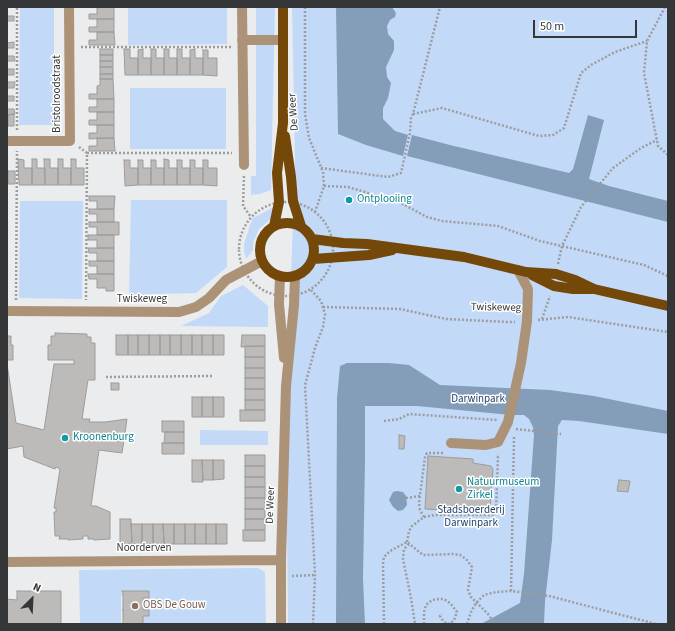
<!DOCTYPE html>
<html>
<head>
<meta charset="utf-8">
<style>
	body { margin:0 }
	#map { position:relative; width:675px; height:631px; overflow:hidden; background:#ebecee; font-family:"Source Sans 3",sans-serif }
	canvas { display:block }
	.frame { position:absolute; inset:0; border:8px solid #353637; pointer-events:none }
	.north { position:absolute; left:12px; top:579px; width:40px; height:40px; -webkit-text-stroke:3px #fff; paint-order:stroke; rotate:24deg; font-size:11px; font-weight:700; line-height:16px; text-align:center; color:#353637 }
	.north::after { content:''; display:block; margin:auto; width:14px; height:18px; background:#353637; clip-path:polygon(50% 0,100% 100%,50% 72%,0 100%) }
	.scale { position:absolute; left:533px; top:20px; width:104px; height:18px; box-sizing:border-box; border:2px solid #353637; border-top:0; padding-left:5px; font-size:12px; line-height:14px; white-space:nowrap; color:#353637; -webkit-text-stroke:3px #fff; paint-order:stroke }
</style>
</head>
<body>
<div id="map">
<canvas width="675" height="631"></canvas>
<div class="frame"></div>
<div class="north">N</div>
<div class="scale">50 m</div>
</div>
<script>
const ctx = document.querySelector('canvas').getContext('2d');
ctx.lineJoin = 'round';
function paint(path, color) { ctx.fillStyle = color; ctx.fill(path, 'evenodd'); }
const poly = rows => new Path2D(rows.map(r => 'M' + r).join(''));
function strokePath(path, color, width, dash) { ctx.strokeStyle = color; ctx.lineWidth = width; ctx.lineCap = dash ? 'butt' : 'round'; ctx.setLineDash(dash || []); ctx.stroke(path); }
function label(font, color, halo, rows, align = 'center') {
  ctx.font = font + ' "Source Sans 3",sans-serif'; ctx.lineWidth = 3; ctx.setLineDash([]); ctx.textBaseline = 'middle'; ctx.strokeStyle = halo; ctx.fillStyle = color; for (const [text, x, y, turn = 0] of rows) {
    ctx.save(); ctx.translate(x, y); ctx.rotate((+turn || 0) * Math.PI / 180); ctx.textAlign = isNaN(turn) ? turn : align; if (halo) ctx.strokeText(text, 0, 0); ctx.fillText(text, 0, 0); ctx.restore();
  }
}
paint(poly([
	[20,7,54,7,54,125,19,125],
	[128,7,227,7,227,44,128,45],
	[256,7,275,7,271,190,260,194,251,195,251,176,256,176],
	[292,7,668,7,668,624,288,624,286,432,295,158],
	[130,88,226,88,226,149,130,149],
	[131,200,227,200,227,267,196,293,129,295],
	[20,201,83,201,82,299,19,298],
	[272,208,275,208,271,219,259,229,253,243,253,250,246,259,244,251,244,244,250,225,253,218],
	[243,285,268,306,268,327,181,326,209,313,221,296],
	[200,430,268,431,268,445,200,445],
	[258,568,265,572,266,624,141,624,141,595,121,596,121,624,80,624,79,570]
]), '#c3d9f8');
paint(poly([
	[336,7,392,7,396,13,395,17,390,20,387,26,388,34,394,41,394,50,386,67,387,77,391,83,388,98,383,108,383,119,395,131,408,135,403,156,366,145,338,134],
	[588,115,604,120,589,179,609,186,668,201,668,222,407,156,412,135,450,145,569,173,573,169],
	[347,363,389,363,409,365,440,385,550,390,594,396,668,411,668,434,579,421,562,420,558,426,552,540,545,601,544,624,481,624,520,603,524,574,534,435,533,427,529,419,524,415,511,415,417,406,365,406,365,460,363,579,365,624,336,624,337,398,340,366],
	[397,491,403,492,406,496,407,505,403,510,398,511,393,507,389,500,393,492]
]), '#849db9');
const building = poly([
	[7,7,7,16,14,16,14,21,7,21,7,7],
	[97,7,114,7,114,19,89,19,89,14,97,14,97,7],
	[97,19,114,19,114,32,89,32,89,27,97,27,97,19],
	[97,32,114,32,115,45,89,45,89,40,97,40,97,32],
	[7,33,7,43,14,42,14,48,7,48,7,33],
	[7,46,7,56,14,56,15,61,7,61,7,46],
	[100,49,113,49,113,55,100,55,100,49],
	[124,49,130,49,130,58,138,58,138,75,125,75,124,49],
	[143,49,143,58,151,58,151,75,138,75,138,50,143,49],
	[151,49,156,49,156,58,164,58,164,75,151,75,151,49],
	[164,49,169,49,169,58,177,58,177,75,164,75,164,49],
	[177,49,182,49,182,58,190,58,190,75,177,75,177,49],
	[195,49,195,58,203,58,203,75,190,75,190,50,195,49],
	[203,50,208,50,208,58,217,58,217,76,203,75,203,50],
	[100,55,113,55,113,61,100,61,100,55],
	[7,60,7,69,14,69,14,75,7,75,7,60],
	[100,61,113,61,113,67,100,67,100,61],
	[100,67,113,67,113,74,100,74,100,67],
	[7,73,7,82,15,82,14,88,7,88,7,73],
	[100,74,113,74,113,79,100,79,100,74],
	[100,79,113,79,114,99,89,99,89,94,97,94,97,86,100,85,100,79],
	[7,86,7,96,14,96,14,101,7,101,7,86],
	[7,99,7,109,14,109,15,114,7,115,7,99],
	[97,99,114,99,114,112,89,112,89,107,97,107,97,99],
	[97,112,114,112,114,125,89,125,89,120,97,120,97,112],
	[14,114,14,126,8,126,8,115,14,114],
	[97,125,114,125,114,138,89,139,89,133,97,133,97,125],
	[97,138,114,138,115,151,89,151,89,146,97,146,97,138],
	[18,159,24,160,24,168,32,168,32,185,19,185,18,159],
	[32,159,37,159,37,168,45,168,45,185,32,185,32,159],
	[44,159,50,159,50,168,58,168,58,185,45,185,44,159],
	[58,159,63,159,63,168,71,168,71,185,58,185,58,159],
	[71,159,76,159,76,168,84,168,84,185,71,185,71,159],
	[164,159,169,160,169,168,177,168,177,185,164,185,164,159],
	[124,160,130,160,130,168,138,168,138,185,125,186,124,160],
	[138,160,143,160,143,168,151,168,151,185,138,185,138,160],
	[151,160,156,160,156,168,164,168,164,185,151,185,151,160],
	[177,160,182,160,182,168,190,168,190,185,177,185,177,160],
	[190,160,195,160,195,168,203,168,203,185,190,185,190,160],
	[203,160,208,160,208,168,217,168,217,186,203,185,203,160],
	[8,171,15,171,15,184,8,184,8,171],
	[89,196,115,196,114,209,97,209,97,201,89,201,89,196],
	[89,209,114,209,114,222,97,222,97,214,89,214,89,209],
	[89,222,119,222,119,235,97,235,97,227,89,227,89,222],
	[88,235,114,235,114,248,97,248,97,240,88,240,88,235],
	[88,248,114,248,114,261,97,261,97,253,89,253,88,248],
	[89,261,114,261,114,274,97,274,97,266,89,266,89,261],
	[88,274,114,274,114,291,106,291,106,288,97,288,97,279,89,279,88,274],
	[55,333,87,334,87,337,91,337,91,343,95,343,95,380,88,380,82,419,90,419,89,422,105,422,127,419,122,453,99,450,91,506,96,506,110,512,110,539,94,540,94,539,88,539,88,536,83,536,83,539,68,540,68,539,59,539,60,536,55,536,54,512,56,512,56,508,54,508,60,469,56,467,55,469,24,457,23,446,7,449,7,364,16,423,44,430,54,364,74,364,74,360,48,360,48,345,51,345,51,336,55,336,55,333],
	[116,335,128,335,128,355,116,355,116,335],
	[128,335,138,335,138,355,128,355,128,335],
	[138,335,149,335,149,355,138,355,138,335],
	[149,335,160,335,160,355,149,355,149,335],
	[160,335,170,335,170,355,160,355,160,335],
	[170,335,181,335,181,355,170,355,170,335],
	[181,335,192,335,192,355,181,355,181,335],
	[192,335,202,335,202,355,192,355,192,335],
	[202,335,213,335,213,355,202,355,202,335],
	[213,335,224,335,224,355,213,355,213,335],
	[242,335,265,335,265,346,241,347,242,335],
	[7,336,11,336,11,345,13,345,13,360,7,360,7,336],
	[245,346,265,346,265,357,245,357,245,346],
	[245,357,265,357,265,368,245,368,245,357],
	[245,368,265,368,265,378,245,378,245,368],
	[245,378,265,378,265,389,245,389,245,378],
	[111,383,119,383,119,390,111,390,111,383],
	[245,389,265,389,265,400,245,400,245,389],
	[192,397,202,397,202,417,192,417,192,397],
	[202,397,213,397,213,417,202,417,202,397],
	[213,397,224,397,224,417,213,417,213,397],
	[245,400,265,400,265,410,245,410,245,400],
	[240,410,265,410,265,421,240,421,240,410],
	[162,421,184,421,184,432,162,432,162,421],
	[165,432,184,432,184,443,164,443,165,432],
	[399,435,405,436,404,449,399,449,399,435],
	[162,443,184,443,184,454,162,454,162,443],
	[245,455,265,455,265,466,245,466,245,455],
	[428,456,473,459,473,463,491,466,493,469,490,510,470,509,470,512,425,509,428,456],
	[192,460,202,460,203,482,192,482,192,460],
	[202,460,213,460,213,480,203,480,202,460],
	[213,460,224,460,224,479,213,480,213,460],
	[245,466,265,466,265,477,245,477,245,466],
	[245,477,265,477,265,487,245,487,245,477],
	[619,480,630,481,628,492,617,491,619,480],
	[245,487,265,487,265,498,245,498,245,487],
	[245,498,265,498,265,509,245,509,245,498],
	[245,509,265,509,265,519,245,519,245,509],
	[120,519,131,519,132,544,120,544,120,519],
	[245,519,265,519,265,530,245,530,245,519],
	[131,524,142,524,142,544,132,544,131,524],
	[142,524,153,524,153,544,142,544,142,524],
	[153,524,163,524,164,544,153,544,153,524],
	[163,524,174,524,174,544,164,544,163,524],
	[174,524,185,524,185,544,174,544,174,524],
	[185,524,195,524,195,544,185,544,185,524],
	[195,524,206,524,206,544,195,544,195,524],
	[206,524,216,524,216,544,206,544,206,524],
	[216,524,227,524,227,544,216,544,216,524],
	[243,530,265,530,265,541,243,541,243,530],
	[17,591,61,591,61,624,7,624,7,599,17,600,17,591],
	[122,591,149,591,149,598,143,598,143,610,149,610,149,616,143,616,143,624,123,624,123,610,122,610,123,610,123,592,122,591]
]);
paint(building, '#bdbbb9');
strokePath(building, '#9d9c9a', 1);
strokePath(poly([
	[305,7,305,114,309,138,323,172,324,186,315,212],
	[665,7,647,41,644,73,658,146,668,155],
	[668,7,668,8],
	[81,47,232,47],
	[413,114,442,108,539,136,553,135,564,128,581,73,591,65,615,52,647,41],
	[17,130,17,7],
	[79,147,87,153,86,300],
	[87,153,232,153],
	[321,168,388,177,401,173,410,133,411,118,413,114,440,7],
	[244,176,243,206,251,217],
	[324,186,348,187,399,202,427,217,442,221,498,226,540,241,644,265,668,276],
	'239 249a47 47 0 1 1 94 0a47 47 0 1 1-94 0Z',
	[558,264,562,246,581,207,613,168,641,148,657,140],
	[311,290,321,301,325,314,323,327,315,348,305,385,315,575,313,624],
	[16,300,17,151],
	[323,307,400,309,446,319,508,322,515,322],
	[542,319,550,296],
	[538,320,568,317,668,332],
	[106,377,212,376],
	[384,421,399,419,409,414,497,420],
	[516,429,561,434],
	[406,498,420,496],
	[424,517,420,510,419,503,425,457,427,453,444,453],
	[407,542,409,531,412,526,424,517,435,515,495,515,496,510,498,455,497,455],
	[409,544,404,549,403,559,411,598,415,624],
	[292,576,315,575],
	[511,591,514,437],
	[384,624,383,562,384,557,390,551,407,542,423,555,453,554,460,555,466,559,472,567,468,590,471,597,488,614,495,624],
	[424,624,424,612,426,605,432,600,439,599,444,599,451,604,457,612,454,620,451,623,447,624,443,621,440,616,442,614],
	[467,624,471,612,476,603,484,595,496,592,511,591,549,596,656,624]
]), '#9c9d9e', 2.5, [2, 2]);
strokePath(poly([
	[242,7,244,165],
	[242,40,283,40],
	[7,141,70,141,69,7],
	[280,276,279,304,284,358],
	[7,311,179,312,196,307,209,298,226,280,262,261],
	[451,443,486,445,498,442,508,422,521,363,527,321,528,289,518,270],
	[7,562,281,560],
	[281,624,281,560,286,386,294,305,295,276]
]), '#ac9277', 10);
strokePath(poly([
	[285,136,291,177,293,201,301,226],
	'260 250a27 27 0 1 1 54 0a27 27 0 1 1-54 0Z',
	[274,226,279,202,277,173,283,123,283,7],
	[312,239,343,243,367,244,464,257,526,272,556,274,575,280,594,289],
	[313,259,369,255,392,250],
	[532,275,554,286,573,289,594,289,668,306]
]), '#744808', 10);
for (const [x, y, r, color] of [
	[349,200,4,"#0f9aa8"],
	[65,438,4,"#0f9aa8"],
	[459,489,4,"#0f9aa8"],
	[135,606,4,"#8d6e63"]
]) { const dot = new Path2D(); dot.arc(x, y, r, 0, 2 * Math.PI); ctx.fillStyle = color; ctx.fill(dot); strokePath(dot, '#fff', 1.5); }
label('11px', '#353637', '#fff', [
	["Bristolroodstraat",58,94,-90],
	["De Weer",294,112,-94],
	["Twiskeweg",142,300],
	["Twiskeweg",496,308,1],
	["De Weer",271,505,-88],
	["Noorderven",144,549]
]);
label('11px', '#0d838f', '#fff', [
	["Ontplooiing",357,200],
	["Kroonenburg",73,438],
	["Natuurmuseum",467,483],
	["Zirkel",467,496]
], 'left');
label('11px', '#223f68', '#fff', [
	["Darwinpark",478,400],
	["Stadsboerderij",471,511],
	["Darwinpark",471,524]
]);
label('11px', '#785e54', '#fff', [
	["OBS De Gouw",143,606]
], 'left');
</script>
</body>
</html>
